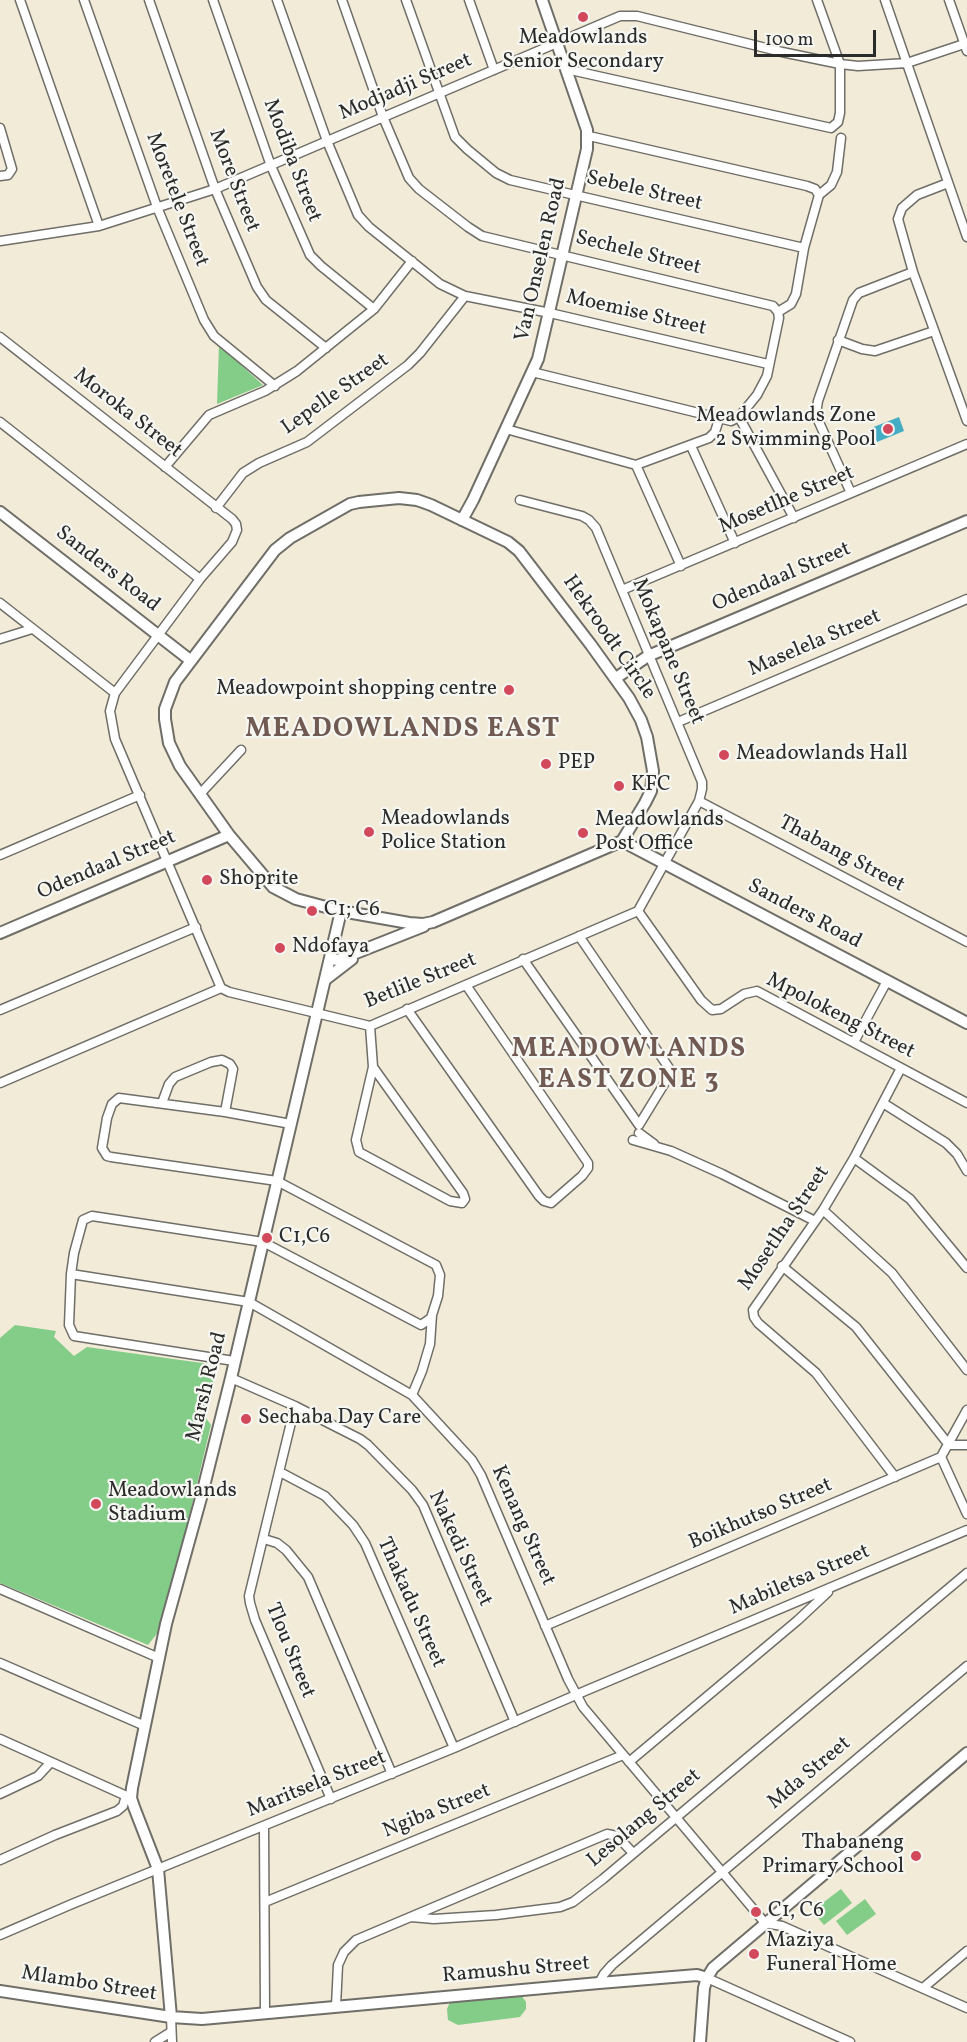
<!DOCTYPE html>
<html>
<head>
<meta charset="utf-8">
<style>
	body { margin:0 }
	#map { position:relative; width:967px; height:2042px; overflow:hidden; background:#f1ebd8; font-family:Vollkorn,serif }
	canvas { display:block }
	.scale { position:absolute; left:754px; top:30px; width:122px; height:27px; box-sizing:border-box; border:3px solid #2b2b2b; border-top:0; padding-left:8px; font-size:18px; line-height:21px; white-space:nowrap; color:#2b2b2b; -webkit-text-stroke:4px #f6f6f2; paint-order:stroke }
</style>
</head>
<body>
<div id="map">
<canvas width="967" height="2042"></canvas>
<div class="scale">100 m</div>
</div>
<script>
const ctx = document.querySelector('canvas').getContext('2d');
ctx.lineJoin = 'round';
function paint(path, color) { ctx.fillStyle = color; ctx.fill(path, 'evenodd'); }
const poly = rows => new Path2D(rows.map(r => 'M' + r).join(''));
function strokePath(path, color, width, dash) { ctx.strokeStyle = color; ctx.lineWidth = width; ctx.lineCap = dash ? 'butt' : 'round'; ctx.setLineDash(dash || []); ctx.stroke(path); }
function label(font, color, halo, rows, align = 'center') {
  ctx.font = font + ' Vollkorn,serif'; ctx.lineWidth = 4.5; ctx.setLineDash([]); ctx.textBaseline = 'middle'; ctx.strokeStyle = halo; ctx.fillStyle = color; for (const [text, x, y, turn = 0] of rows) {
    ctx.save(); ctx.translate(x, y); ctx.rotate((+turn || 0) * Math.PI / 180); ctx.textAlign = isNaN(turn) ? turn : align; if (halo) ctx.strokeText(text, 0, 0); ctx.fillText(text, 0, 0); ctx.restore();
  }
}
paint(poly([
	[219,345,263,385,217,404],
	[15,1325,56,1331,54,1337,74,1356,87,1347,209,1364,215,1374,204,1415,211,1425,163,1626,148,1645,0,1583,0,1338],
	[841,1889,852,1903,824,1925,812,1911],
	[865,1899,876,1914,847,1935,836,1921],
	[521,1995,526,2002,526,2009,520,2017,458,2025,448,2020,447,2009,450,2002]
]), '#84cd89');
paint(poly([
	[899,417,904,431,877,442,871,428]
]), '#44adc4');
const street = poly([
	[20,0,99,226],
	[84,0,157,207,204,320,214,336,275,386],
	[149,0,215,189,257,287,266,300,326,348],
	[213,0,271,166,310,255,321,266,374,309],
	[277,0,327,141,358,215,369,227,440,284,465,296,550,313,768,364],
	[342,0,383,117,409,178,419,189,468,227,482,236,773,306,778,312],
	[406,0,455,137,467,149,496,173,510,180,804,248],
	[469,0,494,70],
	[885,0,967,237],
	[949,0,967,51],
	[566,69,831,128,838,122,840,113,840,64,817,0],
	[0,128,12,169,8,175,0,176],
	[589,136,807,186,815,189,819,195],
	[948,183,917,195,902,208,898,219,913,272,967,421],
	[819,195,831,185,837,172,841,138],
	[0,241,99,226,215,189,620,16,637,16,782,52,840,64,858,66,907,63,967,43],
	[778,312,791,304,796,294,804,248,819,195],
	[0,337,232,519,236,524,237,530,232,542,200,579,115,693,110,711,115,739,221,988,229,992,370,1026,638,911,699,801,702,789,702,782,596,528,589,520,582,516,520,500],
	[838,340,862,349,875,351,934,331],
	[532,372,731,421,739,417,757,395,767,376,779,318,778,312],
	[739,417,794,518],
	[0,422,200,579],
	[506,429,636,465],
	[691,446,735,543],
	[636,465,681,566],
	[636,465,709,438,715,432,719,419],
	[165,467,209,415,265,391,297,371,374,309,412,261],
	[851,493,818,420,816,414,818,401,853,300,859,293,913,272],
	[216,508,243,473,259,463,307,442,408,365,420,353,465,296],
	[622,590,967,444],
	[0,603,115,693],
	[0,639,32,629],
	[678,722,967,599],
	[200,794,241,750],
	[699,801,967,942],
	[0,855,140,795],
	[638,911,701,1000,712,1010,721,1009,744,994,757,991,967,1103],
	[523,959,639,1125,669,1076,669,1068,579,936],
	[407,1009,539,1196,544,1201,551,1203,582,1176,588,1168,588,1163,466,985],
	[0,1010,196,927],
	[370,1026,373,1067,463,1193,465,1199,462,1203,450,1201,359,1152,356,1140,373,1067],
	[854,1042,887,981],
	[0,1083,221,988],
	[162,1103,169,1084,175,1077,211,1062,222,1060,230,1064,233,1069,225,1112],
	[883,1103,946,1143,957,1154,967,1171],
	[639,1133,654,1144],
	[633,1140,671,1151,722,1174,813,1220],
	[854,1158,910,1199,967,1268],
	[823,1210,892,1273,967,1370],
	[782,1266,856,1327,949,1445,967,1445],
	[71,1274,249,1302,412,1395,472,1460,481,1475,568,1679,583,1707,765,1923,782,1926,967,2008],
	[234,1361,74,1336,69,1325,71,1274,74,1253,83,1220,92,1216,263,1242,421,1325,431,1318,438,1296,440,1275,436,1265,277,1181,111,1157,107,1156,102,1148,107,1118,112,1104,119,1098,225,1112,291,1124],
	[231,1378,295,1406,360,1439,368,1445,412,1490,423,1505,515,1722],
	[412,1395,422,1371,430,1344,432,1315],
	[295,1406,249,1596,250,1603,255,1620,331,1799],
	[941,1457,967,1514],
	[280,1472,325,1496,353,1525,365,1543,454,1748],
	[895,1477,816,1373,758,1323,754,1317,753,1310,823,1210,854,1158,901,1068],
	[264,1539,277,1543,286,1550,308,1577,392,1774],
	[0,1589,159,1658],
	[545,1626,941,1457,967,1410],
	[0,1663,145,1726],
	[0,1739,131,1798],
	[629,1762,798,1620,828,1592],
	[0,1794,38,1776,51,1762],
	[264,1826,265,2013],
	[0,1860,55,1835,117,1811,123,1806,126,1796],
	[265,1902,623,1755],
	[411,1917,434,1919,496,1915,560,1907,573,1902,603,1879,967,1573],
	[0,1935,72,1904,454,1748,585,1691,967,1530],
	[707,1978,850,2042],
	[599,1983,604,1974,612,1965,967,1666],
	[923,1988,967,1951],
	[336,2006,338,1965,344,1952,356,1940,607,1834,617,1836,633,1853],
	[171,2017,172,2042],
	[155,2042,171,2032]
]);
const secondary = poly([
	[399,498,417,500,431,505,508,542,519,551,591,645,629,698,641,720,647,737,653,771,651,791,645,803,622,841,433,922,423,924,409,923,341,911,296,899,273,887,229,835,180,766,169,743,165,719,165,709,175,682,275,550,290,538,350,504,359,502,399,498],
	[0,512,190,660],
	[462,520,473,500,538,359,587,149,587,130,542,0],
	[616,678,648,656,967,521],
	[622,841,967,1023],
	[0,933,229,835],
	[331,959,338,960,424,926],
	[326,979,352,959],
	[0,1991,171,2017,202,2019,599,1983,697,1975,707,1978],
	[171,2017,158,1869,134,1807,131,1798,132,1788,166,1624,201,1498,231,1378,341,911],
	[700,2042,704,1988,707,1978,713,1968,967,1753]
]);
strokePath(street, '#706e68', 11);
strokePath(secondary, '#706e68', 14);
strokePath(street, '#fff', 8);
strokePath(secondary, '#fff', 10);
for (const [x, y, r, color] of [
	[583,17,6,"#d1495b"],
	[888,429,6,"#d1495b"],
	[509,690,6,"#d1495b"],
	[724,755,6,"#d1495b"],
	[546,764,6,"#d1495b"],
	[619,786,6,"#d1495b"],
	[369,832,6,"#d1495b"],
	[583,833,6,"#d1495b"],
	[207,880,6,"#d1495b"],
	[312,911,6,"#d1495b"],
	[280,948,6,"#d1495b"],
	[267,1238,6,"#d1495b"],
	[246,1419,6,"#d1495b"],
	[96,1504,6,"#d1495b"],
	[916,1856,6,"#d1495b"],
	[756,1912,6,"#d1495b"],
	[754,1954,6,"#d1495b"]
]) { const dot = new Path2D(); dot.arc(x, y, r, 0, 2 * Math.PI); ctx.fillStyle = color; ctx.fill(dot); strokePath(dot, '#f6f6f2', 2); }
label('21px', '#2b2b2b', '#f6f6f2', [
	["Meadowlands",583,39,"center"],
	["Senior Secondary",583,63,"center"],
	["Meadowlands Zone",876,417,"right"],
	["2 Swimming Pool",876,441,"right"],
	["Meadowpoint shopping centre",497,690,"right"],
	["Meadowlands Hall",736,755],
	["PEP",558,764],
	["KFC",631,786],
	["Meadowlands",381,820],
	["Police Station",381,844],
	["Meadowlands",595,821],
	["Post Office",595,845],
	["Shoprite",219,880],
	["C1; C6",324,911],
	["Ndofaya",292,948],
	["C1,C6",279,1238],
	["Sechaba Day Care",258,1419],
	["Meadowlands",108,1492],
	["Stadium",108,1516],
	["Thabaneng",904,1844,"right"],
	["Primary School",904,1868,"right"],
	["C1, C6",768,1912],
	["Maziya",766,1942],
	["Funeral Home",766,1966]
], 'left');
label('21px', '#2b2b2b', '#f6f6f2', [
	["Modjadji Street",406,88,-23],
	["Modiba Street",291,161,69],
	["More Street",233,181,69],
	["Sebele Street",644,192,13],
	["Moretele Street",176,200,69],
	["Sechele Street",638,254,14],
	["Van Onselen Road",542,260,-77],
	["Moemise Street",636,314,13],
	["Lepelle Street",336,395,-35],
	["Moroka Street",127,414,38],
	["Mosetlhe Street",787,501,-23],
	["Sanders Road",107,570,38],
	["Odendaal Street",782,578,-23],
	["Hekroodt Circle",608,638,55],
	["Maselela Street",815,644,-23],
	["Mokapane Street",667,652,67],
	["Thabang Street",841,855,28],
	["Odendaal Street",107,866,-23],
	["Sanders Road",804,915,28],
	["Betlile Street",421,982,-22],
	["Mpolokeng Street",840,1017,27],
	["Mosetlha Street",785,1229,-56],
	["Marsh Road",208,1387,-76],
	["Boikhutso Street",761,1515,-23],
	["Kenang Street",522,1526,66],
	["Nakedi Street",459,1549,65],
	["Mabiletsa Street",800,1581,-23],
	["Thakadu Street",410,1603,66],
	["Tlou Street",289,1651,68],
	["Mda Street",810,1774,-40],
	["Maritsela Street",317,1785,-22],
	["Ngiba Street",437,1812,-22],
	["Lesolang Street",645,1819,-40],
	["Ramushu Street",516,1971,-5],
	["Mlambo Street",89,1985,9]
]);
ctx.letterSpacing = '1.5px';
label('bold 27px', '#705a51', '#f6f6f2', [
	["MEADOWLANDS EAST",403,731],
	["MEADOWLANDS",629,1051],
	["EAST ZONE 3",629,1082]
]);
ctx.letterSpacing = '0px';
</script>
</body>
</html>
